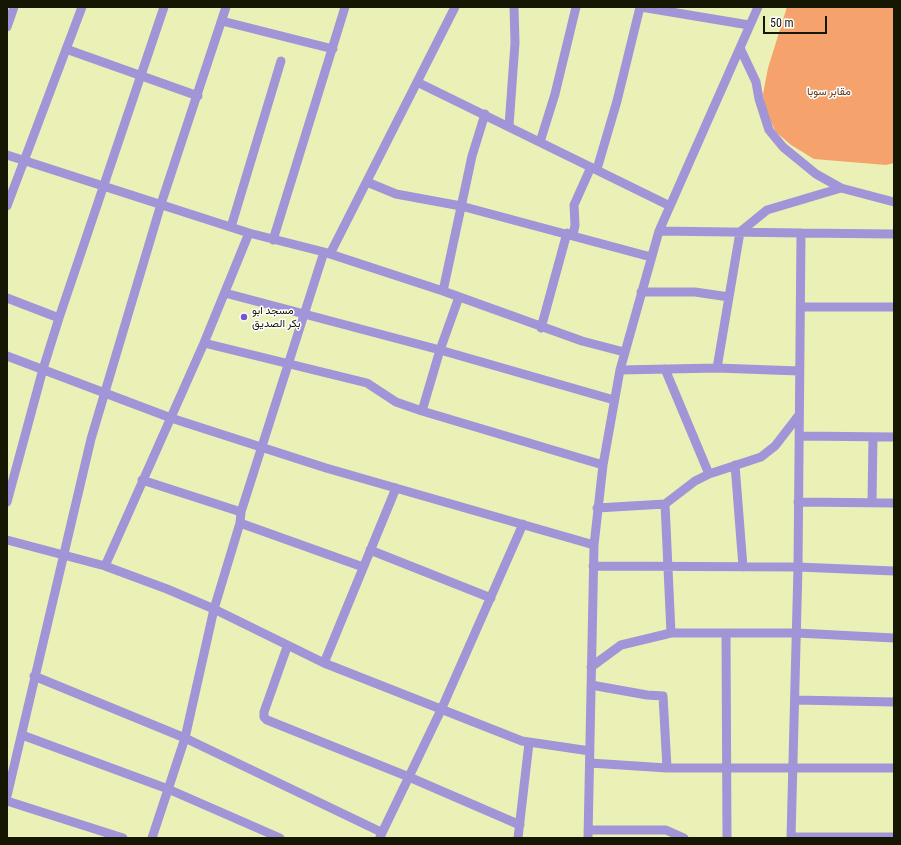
<!DOCTYPE html>
<html>
<head>
<meta charset="utf-8">
<style>
	body { margin:0 }
	#map { position:relative; width:901px; height:845px; overflow:hidden; background:#ebf0b7; font-family:"Roboto Condensed",sans-serif }
	canvas { display:block }
	.frame { position:absolute; inset:0; border:8px solid #161703; pointer-events:none }
	.scale { position:absolute; left:763px; top:16px; width:64px; height:18px; box-sizing:border-box; border:2px solid #161703; border-top:0; padding-left:5px; font-size:12px; line-height:14px; white-space:nowrap; color:#161703; -webkit-text-stroke:3px #fff; paint-order:stroke }
</style>
</head>
<body>
<div id="map">
<canvas width="901" height="845"></canvas>
<div class="frame"></div>
<div class="scale">50 m</div>
</div>
<script>
const ctx = document.querySelector('canvas').getContext('2d');
ctx.lineJoin = 'round';
function paint(path, color) { ctx.fillStyle = color; ctx.fill(path, 'evenodd'); }
const poly = rows => new Path2D(rows.map(r => 'M' + r).join(''));
function strokePath(path, color, width, dash) { ctx.strokeStyle = color; ctx.lineWidth = width; ctx.lineCap = dash ? 'butt' : 'round'; ctx.setLineDash(dash || []); ctx.stroke(path); }
function label(font, color, halo, rows, align = 'center') {
  ctx.font = font + ' "Roboto Condensed",Vazirmatn,sans-serif'; ctx.lineWidth = 3; ctx.setLineDash([]); ctx.textBaseline = 'middle'; ctx.strokeStyle = halo; ctx.fillStyle = color; for (const [text, x, y, turn = 0] of rows) {
    ctx.save(); ctx.translate(x, y); ctx.rotate((+turn || 0) * Math.PI / 180); ctx.textAlign = isNaN(turn) ? turn : align; if (halo) ctx.strokeText(text, 0, 0); ctx.fillText(text, 0, 0); ctx.restore();
  }
}
paint(poly([
	[787,7,894,7,894,163,886,165,814,159,791,145,776,132,765,110,763,94,768,68]
]), '#f5a26d');
strokePath(poly([
	[641,7,749,25],
	[222,21,333,49],
	[7,27,14,7],
	[740,48,756,82,759,99,769,130,783,147,816,174,841,188,894,202],
	[66,49,198,96],
	[417,82,670,206],
	[509,126,515,43,514,7],
	[540,142,555,94,576,7],
	[7,155,249,233,324,252,443,291,582,341,624,352],
	[597,169,617,101,640,7],
	[367,182,396,194,461,206,651,257],
	[7,206,82,7],
	[231,227,281,61],
	[659,231,801,233],
	[573,235,575,225,574,205,591,167],
	[273,240,345,7],
	[330,254,455,7],
	[443,291,472,156,485,114],
	[641,292,695,292,729,297],
	[225,293,440,350,614,400],
	[7,298,59,318],
	[801,307,894,307],
	[541,328,567,233],
	[204,343,367,383,396,402,422,411,603,465],
	[7,356,171,418,326,468,594,545],
	[717,368,740,232,767,210,841,188],
	[665,369,709,474],
	[620,370,717,368,799,371],
	[422,411,440,350,459,297],
	[799,436,894,437],
	[735,465,743,567],
	[142,480,241,512],
	[7,502,43,369,59,318,164,7],
	[798,502,894,503],
	[872,503,873,437],
	[665,504,671,633],
	[597,508,665,504,695,481,709,474,761,457,775,446,799,415],
	[240,523,363,567],
	[7,540,105,566,167,589,214,609,324,663,522,741,590,751],
	[370,550,491,598],
	[105,566,204,343,249,233],
	[593,566,798,567,894,571],
	[726,633,727,838],
	[287,647,264,712,264,717,267,720,409,777,520,825],
	[324,663,396,488],
	[591,667,621,645,671,633,797,633,894,638],
	[34,676,185,738,381,832],
	[591,685,647,695,663,696,667,768],
	[795,700,894,702],
	[22,735,168,789,280,838],
	[590,763,667,768,894,768],
	[7,796,91,439,161,204,226,7],
	[7,801,123,838],
	[588,830,666,830,684,838],
	[380,837,441,710,523,524],
	[791,837,894,837],
	[152,838,185,738,214,609,240,523,241,512,324,252],
	[518,838,529,743],
	[588,838,594,545,603,465,620,370,659,231,758,7],
	[791,838,798,567,801,233,894,234]
]), '#a195d8', 9);
for (const [x, y, r, color] of [
	[244,317,4,"#7755cf"]
]) { const dot = new Path2D(); dot.arc(x, y, r, 0, 2 * Math.PI); ctx.fillStyle = color; ctx.fill(dot); strokePath(dot, '#fff', 1.5); }
label('11px', '#63371a', '#fff', [
	["مقابر سوبا",829,92]
]);
label('11px', '#161703', '#fff', [
	["مسجد ابو",252,311],
	["بكر الصديق",252,324]
], 'left');
</script>
</body>
</html>
